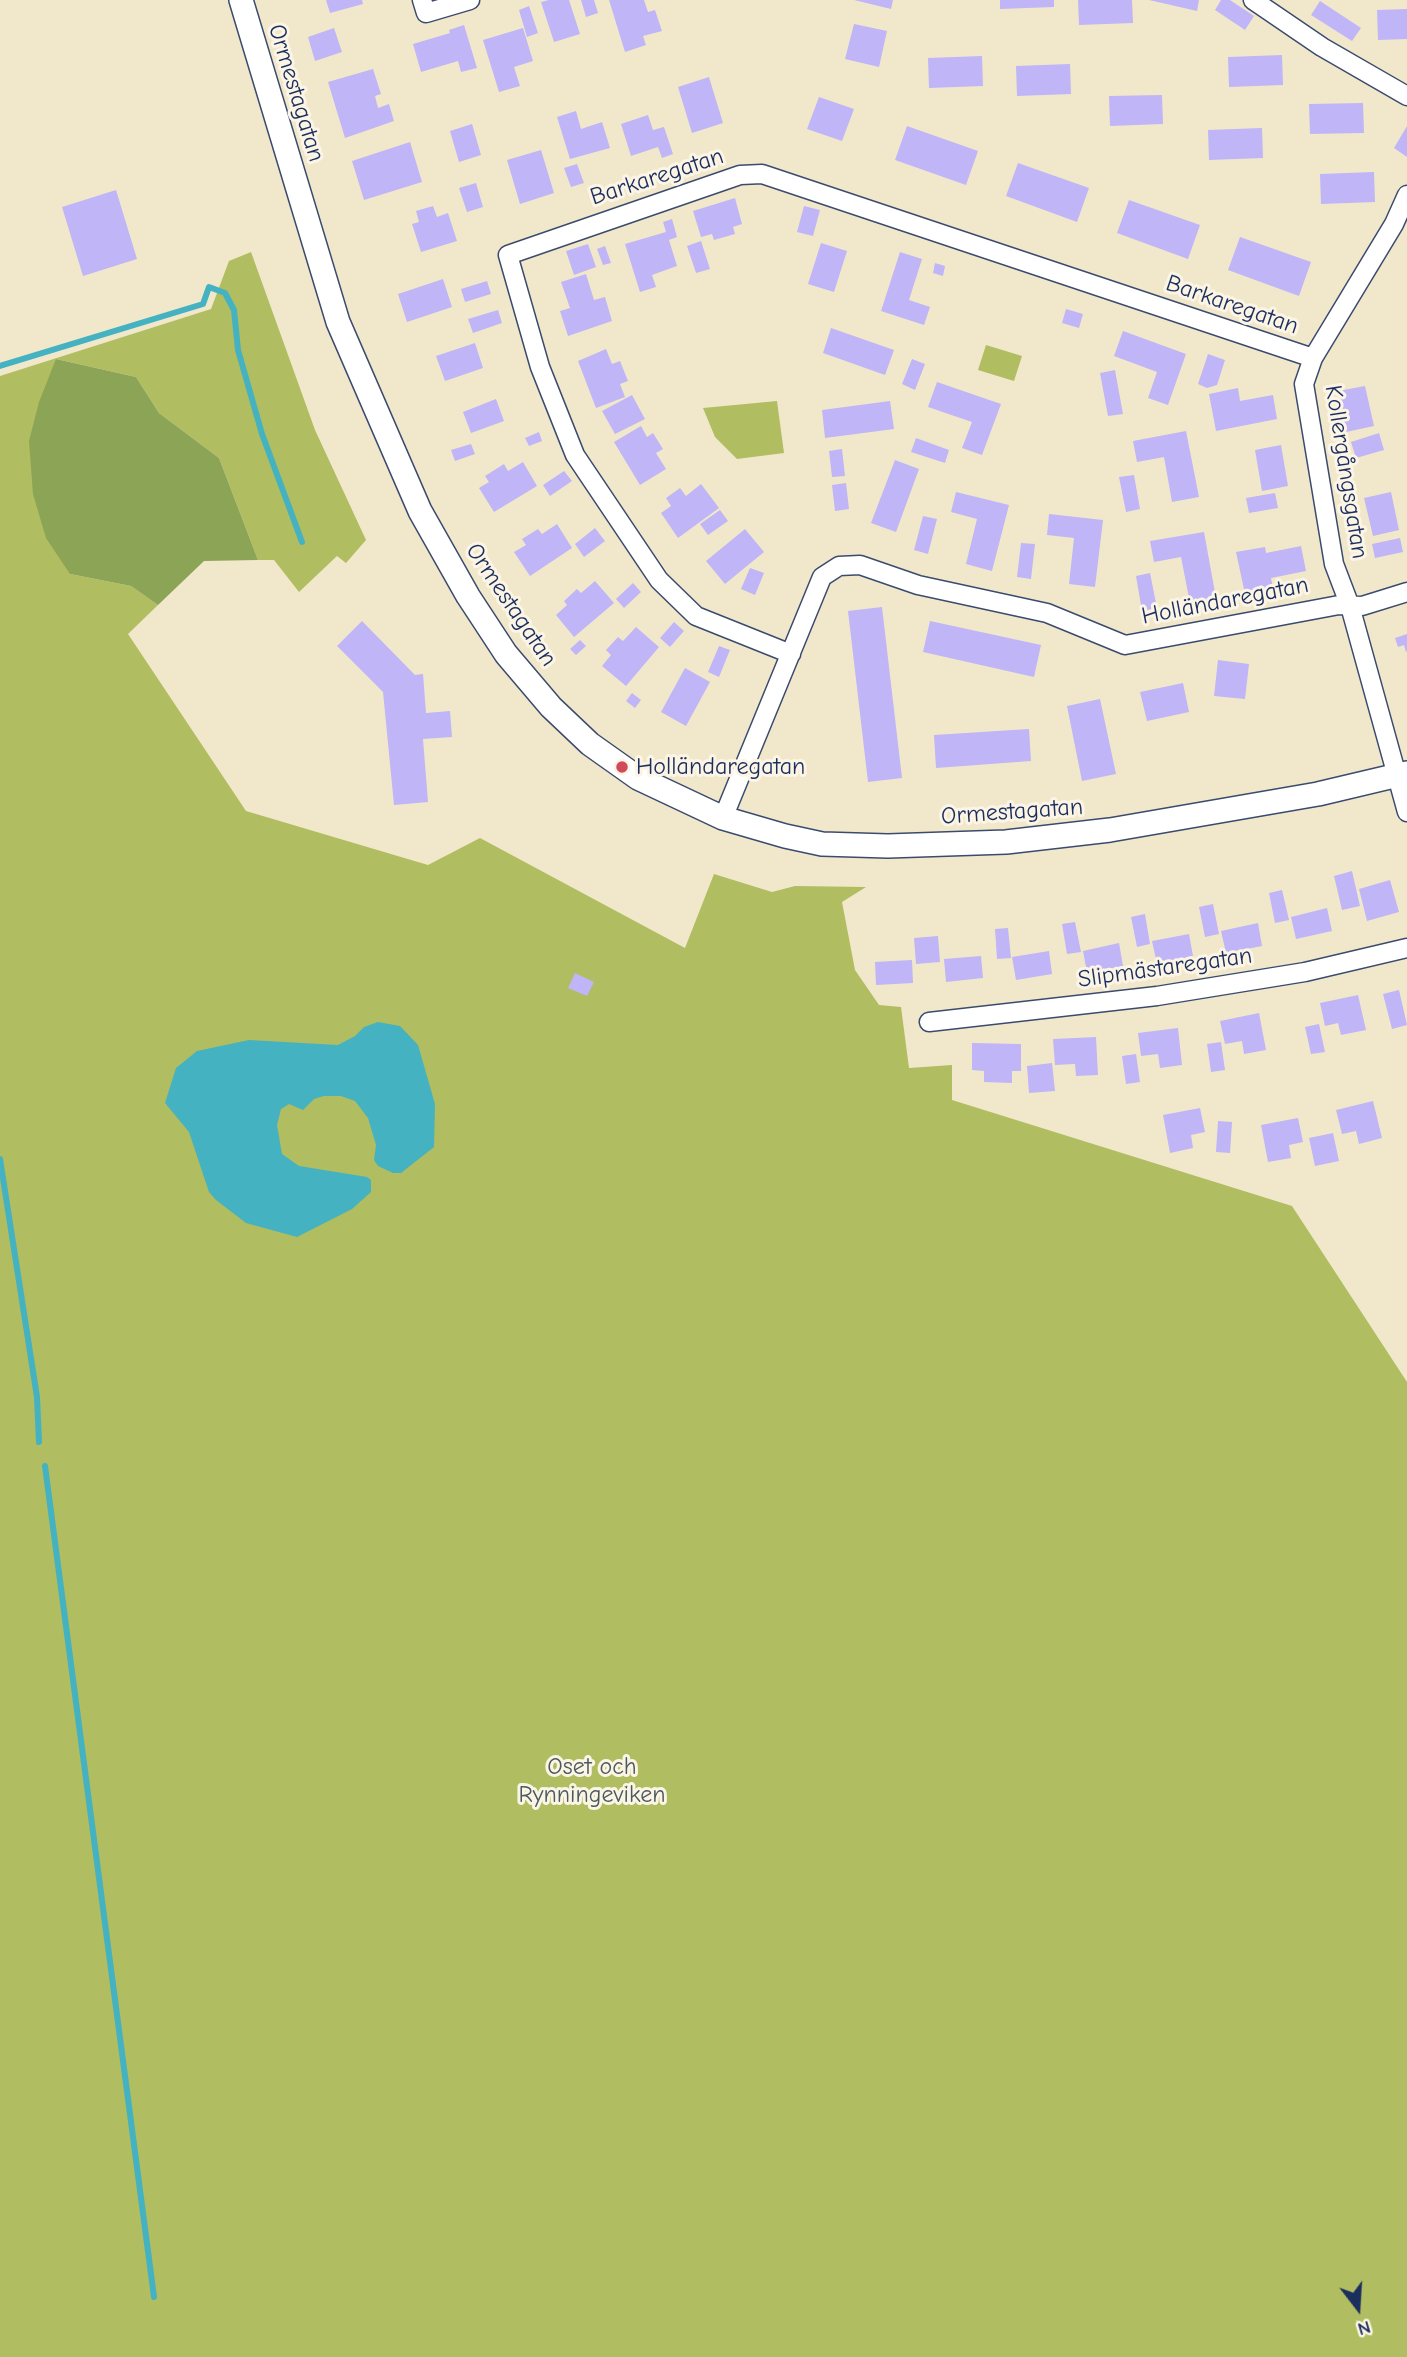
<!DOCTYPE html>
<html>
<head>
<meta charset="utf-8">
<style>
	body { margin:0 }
	#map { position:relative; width:1407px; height:2357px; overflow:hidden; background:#f1e8cb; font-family:"Comic Neue",sans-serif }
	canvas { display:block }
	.north { position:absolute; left:1323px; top:2273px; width:70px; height:70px; -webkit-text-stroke:5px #fcf5e5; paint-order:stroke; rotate:163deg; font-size:19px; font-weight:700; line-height:28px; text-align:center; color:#1b2f5e }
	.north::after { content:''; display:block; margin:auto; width:24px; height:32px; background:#1b2f5e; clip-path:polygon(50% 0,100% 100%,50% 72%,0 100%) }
</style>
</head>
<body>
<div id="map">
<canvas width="1407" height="2357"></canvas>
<div class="north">N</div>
</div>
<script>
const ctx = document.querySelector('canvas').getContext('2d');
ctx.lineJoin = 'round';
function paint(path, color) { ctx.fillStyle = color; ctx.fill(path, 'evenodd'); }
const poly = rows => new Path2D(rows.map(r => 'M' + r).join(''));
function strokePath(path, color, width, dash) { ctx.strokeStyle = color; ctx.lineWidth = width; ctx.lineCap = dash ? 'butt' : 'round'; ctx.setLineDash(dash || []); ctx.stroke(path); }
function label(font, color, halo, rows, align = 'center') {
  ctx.font = font + ' "Comic Neue",sans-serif'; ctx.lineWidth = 6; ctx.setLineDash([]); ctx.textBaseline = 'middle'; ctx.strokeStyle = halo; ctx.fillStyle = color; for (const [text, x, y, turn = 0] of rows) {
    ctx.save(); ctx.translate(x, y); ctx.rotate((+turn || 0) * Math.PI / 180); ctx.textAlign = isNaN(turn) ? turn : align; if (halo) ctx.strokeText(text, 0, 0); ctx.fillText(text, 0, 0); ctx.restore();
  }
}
paint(poly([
	[251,252,315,430,366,540,346,563,337,556,299,592,274,560,258,560,219,458,159,413,136,377,56,359,70,574,131,586,158,605,128,634,246,811,428,865,480,838,685,948,714,874,772,892,795,886,866,887,842,902,855,970,879,1005,901,1007,909,1068,952,1065,952,1100,1292,1206,1407,1382,1407,2357,0,2357,0,376,211,309,229,261],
	[986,345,1022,356,1014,381,978,370],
	[777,401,784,453,737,459,715,437,703,408]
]), '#b0bd60');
paint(poly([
	[56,359,136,377,159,413,219,458,258,560,204,561,158,605,131,586,70,574,46,538,33,494,29,441,39,402]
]), '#8ca456');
paint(poly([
	[378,1022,400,1026,418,1045,435,1104,434,1147,401,1173,393,1173,378,1166,374,1160,376,1145,368,1118,355,1101,341,1096,324,1096,314,1099,303,1110,289,1104,281,1109,277,1125,282,1154,299,1166,367,1177,371,1180,371,1192,352,1209,297,1237,246,1223,216,1200,209,1192,189,1132,165,1103,176,1068,197,1051,249,1040,338,1045,355,1036,364,1027]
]), '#45b2c1');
strokePath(poly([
	[0,366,203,304,209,287,225,293,234,310,238,350,262,434,302,542],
	[0,1159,37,1397,39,1442],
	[45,1466,154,2297]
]), '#45b2c1', 6);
paint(poly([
	[326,0,362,0,363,4,330,13],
	[549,0,569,0,580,34,554,42,541,2],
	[581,0,594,0,598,13,586,17],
	[609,0,644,0,648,12,655,10,662,31,643,36,646,45,625,52],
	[854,0,893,0,891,9],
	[1000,0,1054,0,1054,7,1000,9],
	[1078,0,1132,0,1133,23,1079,25],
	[1149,0,1199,0,1197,11],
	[1221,0,1230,0,1254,16,1245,30,1215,10],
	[1320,1,1361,28,1352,41,1311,15],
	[529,6,538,33,527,37,519,10],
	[1407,9,1407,39,1378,40,1377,10],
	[854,24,887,31,879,67,845,59],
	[464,25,477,68,461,72,458,61,421,72,413,44,450,33,449,30],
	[334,28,342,52,315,61,308,37],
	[523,28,533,61,514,67,520,86,499,92,483,40],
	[1282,55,1283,85,1229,87,1228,57],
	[982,56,983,86,929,88,928,58],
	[1070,64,1071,94,1017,96,1016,66],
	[373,69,381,94,375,96,378,108,389,104,394,121,345,138,328,82],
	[709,77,723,123,692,133,678,87],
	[1162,95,1163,124,1110,126,1109,96],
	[819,97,854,109,842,141,807,129],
	[1363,103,1364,133,1310,134,1309,104],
	[576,111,581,129,602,122,610,148,570,159,557,117],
	[648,115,653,130,664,127,673,154,662,158,658,147,631,156,621,124],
	[472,124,481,155,459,162,450,131],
	[907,126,978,151,966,185,895,160],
	[1407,126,1407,157,1394,148],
	[1262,128,1263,158,1209,160,1208,130],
	[410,142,422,182,364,200,352,161],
	[541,150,554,193,520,204,507,160],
	[1018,163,1089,188,1077,222,1006,196],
	[577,164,584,183,571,187,564,168],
	[1374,172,1375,202,1321,204,1320,174],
	[476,183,483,207,467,212,459,188],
	[116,190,137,259,83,276,62,207],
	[735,198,742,224,733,227,735,234,714,240,712,234,701,237,693,211],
	[1129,200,1200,225,1188,259,1117,233],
	[433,206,437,217,448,213,457,241,421,252,412,224,419,222,416,211],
	[804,206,820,210,813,236,797,232],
	[672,219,677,237,669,240,677,266,652,275,656,287,640,292,625,244,666,232,663,222],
	[1240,237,1311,262,1299,296,1228,270],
	[701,241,710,269,696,273,687,246],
	[821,243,847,251,834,292,808,284],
	[588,244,596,267,574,275,566,251],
	[605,246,611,263,603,265,597,249],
	[900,252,922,259,909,300,930,307,924,325,881,311],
	[935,263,945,266,943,276,933,273],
	[586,274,594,300,605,297,612,321,568,336,560,311,570,308,561,282],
	[443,279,452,307,407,322,398,294],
	[487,281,491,294,465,302,461,289],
	[1066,309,1083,314,1079,328,1062,323],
	[498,310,502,323,473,333,468,319],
	[831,328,894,350,885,375,823,353],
	[1123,331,1186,354,1168,405,1148,398,1157,372,1114,356],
	[475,343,483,368,445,381,436,356],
	[606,349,612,364,620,361,628,381,620,384,625,397,596,408,578,361],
	[1208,354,1225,360,1217,385,1207,388,1198,384],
	[912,359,925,364,915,390,902,384],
	[1115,370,1123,414,1108,416,1100,373],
	[937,382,1001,404,982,455,962,448,972,422,928,407],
	[1365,386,1374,426,1346,432,1338,391],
	[1238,388,1240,401,1273,395,1277,419,1216,431,1209,394],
	[632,395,645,419,615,434,602,411],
	[496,399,504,421,471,433,463,412],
	[890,401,894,429,825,438,822,410],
	[641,426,647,437,653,433,663,449,656,453,666,469,640,485,614,442],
	[1186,431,1199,497,1172,502,1164,457,1137,462,1133,441],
	[539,432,542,441,529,446,525,438],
	[1379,433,1384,450,1356,458,1351,442],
	[916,438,949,450,945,463,911,452],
	[471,444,475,454,455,461,451,450],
	[1281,445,1288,486,1262,491,1255,450],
	[842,449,845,476,832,477,829,451],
	[895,460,919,469,896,532,871,523],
	[523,462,537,486,494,512,479,488,489,482,485,476,504,464,508,471],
	[564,471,572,481,550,496,543,485],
	[1134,475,1140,509,1126,512,1119,477],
	[846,483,849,509,835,511,832,485],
	[701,484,719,508,678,538,661,513,671,506,666,498,680,488,686,496],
	[956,492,1009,505,992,571,966,564,977,519,951,512],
	[1391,492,1399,530,1373,536,1364,498],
	[1275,493,1278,508,1249,513,1246,498],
	[720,510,728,521,708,535,700,524],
	[1049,514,1103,520,1095,587,1069,584,1074,538,1047,535],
	[923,516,937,519,928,554,914,550],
	[557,524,572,548,530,576,514,552,526,545,522,539,538,529,542,534],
	[595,528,605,541,584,557,575,544],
	[745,529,764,552,725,584,706,561],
	[1204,532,1216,598,1190,603,1181,557,1154,562,1150,541],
	[1400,538,1403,552,1375,558,1372,544],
	[1021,543,1035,544,1031,579,1017,577],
	[1301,546,1306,571,1271,578,1273,588,1245,594,1236,552,1265,547,1266,553],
	[750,568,764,573,755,595,741,589],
	[1150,573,1157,608,1142,611,1136,576],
	[595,581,614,603,574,637,556,615,567,605,564,601,577,589,581,593],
	[633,583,641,592,624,608,616,599],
	[882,607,902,778,868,782,848,611],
	[362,621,415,675,423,674,426,713,450,711,452,737,423,739,428,802,394,805,383,692,337,646],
	[930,621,1041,645,1034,677,923,652],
	[674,622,684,631,670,647,660,638],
	[636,627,659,647,626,686,602,666,611,655,606,650,618,637,623,641],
	[1407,634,1407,651,1406,652,1404,645,1398,647,1395,638],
	[580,640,586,646,576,655,570,649],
	[719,646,730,650,719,677,708,672],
	[1218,660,1249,664,1245,699,1214,696],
	[685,668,710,682,686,726,661,712],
	[1183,683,1189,712,1147,721,1140,692],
	[632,693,641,700,635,708,626,701],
	[1100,699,1116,774,1082,781,1067,706],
	[1029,729,1031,761,936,768,934,735],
	[1352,871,1360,906,1342,910,1334,876],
	[1390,880,1399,912,1367,921,1359,889],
	[1282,890,1289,920,1275,923,1269,893],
	[1213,904,1219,934,1205,937,1199,907],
	[1327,908,1332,931,1296,939,1291,917],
	[1145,914,1150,944,1137,947,1131,917],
	[1075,922,1081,952,1067,954,1062,924],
	[1258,923,1262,946,1226,953,1221,931],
	[1008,928,1011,958,997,959,995,929],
	[1189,934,1193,956,1157,964,1152,941],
	[938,936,940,962,916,964,914,938],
	[1119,943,1123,966,1087,973,1083,951],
	[1049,951,1052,974,1016,980,1012,957],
	[981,956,983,978,946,982,944,959],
	[912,960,913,983,876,985,875,962],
	[575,973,594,982,587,996,568,988],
	[1399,990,1407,1025,1392,1029,1383,994],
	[1358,995,1366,1030,1341,1035,1338,1023,1325,1026,1320,1003],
	[1259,1013,1266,1050,1244,1054,1242,1041,1225,1044,1220,1021],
	[1319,1024,1325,1052,1311,1054,1305,1027],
	[1178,1028,1182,1065,1160,1068,1158,1054,1141,1056,1138,1033],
	[1096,1037,1098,1075,1076,1076,1075,1064,1055,1065,1053,1039],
	[1221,1042,1225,1070,1211,1072,1207,1044],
	[972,1043,1021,1044,1021,1071,1012,1071,1012,1083,984,1082,984,1071,972,1070],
	[1136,1054,1140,1082,1126,1084,1122,1056],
	[1052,1063,1055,1091,1029,1093,1027,1066],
	[1373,1101,1382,1138,1359,1144,1356,1131,1342,1134,1336,1110],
	[1200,1108,1205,1132,1191,1135,1193,1148,1170,1153,1163,1115],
	[1298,1118,1303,1142,1289,1145,1291,1158,1268,1162,1261,1125],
	[1218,1121,1232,1122,1230,1153,1216,1152],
	[1333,1133,1339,1161,1315,1166,1309,1138]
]), '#bfb5f7');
const minor = poly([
	[422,0,426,13,470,0],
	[1253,0,1322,47,1407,96],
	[1407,195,1394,224,1313,358,1304,384,1334,564,1350,606,1407,812],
	[791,654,696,616,659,580,575,455,540,367,508,255,740,175,762,174,1313,358],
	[723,818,822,577,839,566,860,565,918,585,1047,613,1125,645,1339,605,1362,606,1407,592],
	[929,1022,1157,996,1305,972,1407,948]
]);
const tertiary = poly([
	[241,0,338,322,420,511,468,596,506,654,551,707,590,744,638,778,723,818,785,836,822,844,888,846,1006,842,1110,830,1318,794,1407,773]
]);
strokePath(minor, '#3b4b6e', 21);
strokePath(tertiary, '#3b4b6e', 26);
strokePath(minor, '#fff', 18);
strokePath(tertiary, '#fff', 23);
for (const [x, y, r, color] of [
	[622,767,7,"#d1495b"]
]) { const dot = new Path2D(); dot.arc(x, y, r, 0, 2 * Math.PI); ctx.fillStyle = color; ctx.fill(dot); strokePath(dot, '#fcf5e5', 2.5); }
label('24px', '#1b2f5e', '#fcf5e5', [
	["Ormestagatan",296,93,73],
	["Barkaregatan",657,177,-18],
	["Barkaregatan",1232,305,19],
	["Kollergångsgatan",1346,472,81],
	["Holländaregatan",1225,601,-11],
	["Ormestagatan",511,605,56],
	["Ormestagatan",1012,812,-4],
	["Slipmästaregatan",1165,968,-8]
]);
label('24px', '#1b2f5e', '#fcf5e5', [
	["Holländaregatan",636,767]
], 'left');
label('24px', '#485a5f', '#fcf5e5', [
	["Oset och",592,1767],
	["Rynningeviken",592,1795]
]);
</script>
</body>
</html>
